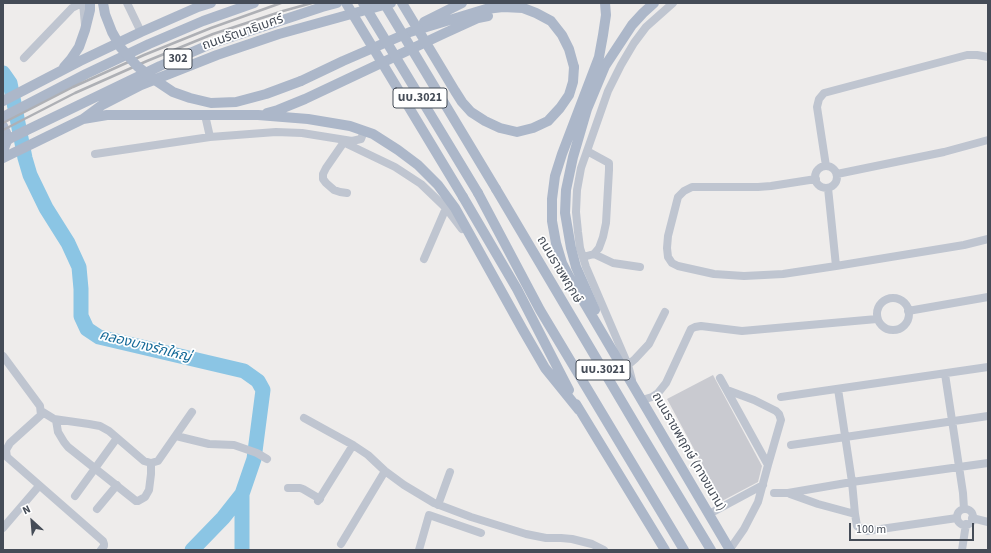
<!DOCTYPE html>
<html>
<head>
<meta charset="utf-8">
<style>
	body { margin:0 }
	#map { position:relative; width:991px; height:553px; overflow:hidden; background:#eeeceb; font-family:"Source Sans 3",sans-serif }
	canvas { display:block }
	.frame { position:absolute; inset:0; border:4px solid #454c57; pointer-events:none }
	.north { position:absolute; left:12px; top:501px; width:40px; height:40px; -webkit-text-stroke:3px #fff; paint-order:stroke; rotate:334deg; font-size:11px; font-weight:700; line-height:16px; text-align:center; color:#454c57 }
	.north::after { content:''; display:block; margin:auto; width:14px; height:18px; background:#454c57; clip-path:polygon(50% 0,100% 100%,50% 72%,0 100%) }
	.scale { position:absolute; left:849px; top:523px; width:125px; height:18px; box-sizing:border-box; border:2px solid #454c57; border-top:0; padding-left:5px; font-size:12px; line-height:14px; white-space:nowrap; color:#454c57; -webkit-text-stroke:3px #fff; paint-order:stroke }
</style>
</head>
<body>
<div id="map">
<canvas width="991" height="553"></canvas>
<div class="frame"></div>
<div class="north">N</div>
<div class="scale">100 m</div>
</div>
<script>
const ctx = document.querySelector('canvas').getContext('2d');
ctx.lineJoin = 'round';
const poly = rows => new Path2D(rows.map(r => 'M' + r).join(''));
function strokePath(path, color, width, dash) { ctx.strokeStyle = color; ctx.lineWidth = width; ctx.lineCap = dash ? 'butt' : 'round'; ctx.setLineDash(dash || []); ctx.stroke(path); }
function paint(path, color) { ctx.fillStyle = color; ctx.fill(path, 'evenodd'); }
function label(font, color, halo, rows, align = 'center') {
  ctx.font = font + ' "Source Sans 3","Noto Sans Thai",sans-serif'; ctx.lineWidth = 3.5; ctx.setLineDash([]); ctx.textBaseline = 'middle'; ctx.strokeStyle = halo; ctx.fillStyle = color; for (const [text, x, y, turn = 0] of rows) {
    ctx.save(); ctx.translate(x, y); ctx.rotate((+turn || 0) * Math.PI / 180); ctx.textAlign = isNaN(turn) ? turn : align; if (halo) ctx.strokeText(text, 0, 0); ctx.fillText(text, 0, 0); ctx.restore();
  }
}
strokePath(poly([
	[3,73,10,83,25,158,30,175,46,208,68,243,79,267,81,289,81,316,87,329,99,337,244,371,258,381,263,390,254,459,242,494,223,518,192,550],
	[242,550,242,494]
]), '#8bc5e4', 15);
paint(poly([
	[713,375,762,466,758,482,722,501,667,399]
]), '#c9cad0');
strokePath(poly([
	[83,3,85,25],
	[127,3,141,32],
	[24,58,72,8,82,3],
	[205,115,210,137],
	[344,142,326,168,323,174,323,179,326,183,334,190,340,192,347,193],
	[345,143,395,167,421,184,446,208,462,229],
	[95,154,210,137,276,132,302,133,352,141,361,139,364,131],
	[826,166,817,107,819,99,824,93,967,55,977,55,988,57],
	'815 177a11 11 0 1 1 22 0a11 11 0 1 1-22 0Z',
	[837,174,944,152,988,140],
	[816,179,771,186,758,187,692,187,684,191,678,197,668,236,667,248,668,257,672,263,678,266,714,274,744,276,764,275,783,274,836,266,964,245,988,239],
	[828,188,836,266],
	[594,254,613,263,640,267],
	[583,257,594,254,599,248,603,237,606,223,609,170,609,163,587,151],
	[424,259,446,208],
	'877 314a16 16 0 1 1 32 0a16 16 0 1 1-32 0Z',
	[908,311,988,297],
	[3,356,40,406,41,415,10,443,6,450,7,457,103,541,104,544,104,546,101,550],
	[628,365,635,359,649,344,665,312],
	[945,374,963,493,964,509],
	[720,378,768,465,758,502,744,529,730,549],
	[632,380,628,365,586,267,580,248,578,232,576,212,577,190,581,168,587,151,608,91,621,65,634,43,646,27,673,3],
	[838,389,852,482,855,514],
	[727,390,754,400,776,411,779,414,781,420,768,465],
	[781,397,988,367],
	[642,400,652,397,658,393,666,383,691,329,695,327,701,326,742,331,877,319],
	[41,411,54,419,89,424,100,426,109,431,144,461,151,463,158,461,192,412],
	[304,418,353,445,368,455,385,471,404,485,434,503,471,517,526,534,546,538,561,538,572,539,592,544,604,550],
	[56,420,58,432,64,442,68,447,136,501,138,501,145,497,149,490,151,474,151,463],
	[176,436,209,444,234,445,257,453,267,459],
	[791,445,988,416],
	[288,488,300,488,303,489,320,499],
	[774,493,788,493,852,482,988,463],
	[790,494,818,504,855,514,857,526,862,529,867,531,957,518],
	[75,496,117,438],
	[318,501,353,445],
	[438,505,450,472],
	[97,509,117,485],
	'957 517a8 8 0 1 1 16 0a8 8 0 1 1-16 0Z',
	[709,514,763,485],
	[972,518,988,522],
	[3,528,39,486],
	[341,544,385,471],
	[419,550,429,515,481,533],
	[962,550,966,524]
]), '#bfc5d0', 8);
strokePath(poly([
	[605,3,606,15,603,35,599,57,562,154,555,176,552,199,552,221,556,243,562,263,572,282,730,550],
	[424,22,462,3],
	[64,67,71,59,79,47,85,30,90,10,90,3],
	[301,81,343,61,410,32,486,9,503,7,523,8,536,13,551,21,562,35,569,49,574,67],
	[3,101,80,61,141,32,198,7,211,3],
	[267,113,278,110,305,99,445,33,478,18,488,16],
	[3,117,86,74,149,44,203,21,254,3],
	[83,119,107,115,258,115,308,119,350,126,373,134,398,150,418,165,438,185,455,208,523,330,545,368,579,410],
	[3,126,7,135,7,141,3,151],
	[25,131,160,66,213,43,322,7,337,3],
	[3,158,83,119,102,105,141,85,217,55,279,34,391,3],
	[496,189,641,434,711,550],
	[478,193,540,310,684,550],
	[463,197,517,289,569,390],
	[595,310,576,267,571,248,565,213,566,190,573,157,587,109,605,66,632,25,643,13,654,3],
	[576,404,665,550]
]), '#acb7c9', 10);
strokePath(poly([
	[3,123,73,87,144,55,211,28,281,3],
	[3,130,75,93,147,61,213,34,283,11,312,3]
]), '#aeb0b5', 2.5);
strokePath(poly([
	[103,3,105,14,112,32,121,48,137,66,152,78,173,92,190,98,211,103,236,102,266,94,301,81],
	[346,3,463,197],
	[363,3,478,193],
	[384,3,496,189],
	[402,3,455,91,462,102,471,112,485,121,500,128,517,132,533,128,548,121,560,108,569,95,573,82,574,67],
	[3,142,25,131]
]), '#acb7c9', 10);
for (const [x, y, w] of [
	[178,59,28],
	[420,98,54],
	[603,370,54]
]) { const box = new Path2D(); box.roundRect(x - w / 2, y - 10, w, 20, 3); ctx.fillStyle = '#fff'; ctx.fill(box); strokePath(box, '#454c57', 1); }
label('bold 12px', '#454c57', null, [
	["302",178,59],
	["นบ.3021",420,98],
	["นบ.3021",603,370]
]);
label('13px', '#454c57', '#fff', [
	["ถนนรัตนาธิเบศร์",243,33,-19],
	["ถนนราชพฤกษ์",559,270,59],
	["ถนนราชพฤกษ์ (ทางขนาน)",688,452,60]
]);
label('italic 14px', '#166b99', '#fff', [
	["คลองบางรักใหญ่",145,347,14]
]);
</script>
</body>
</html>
